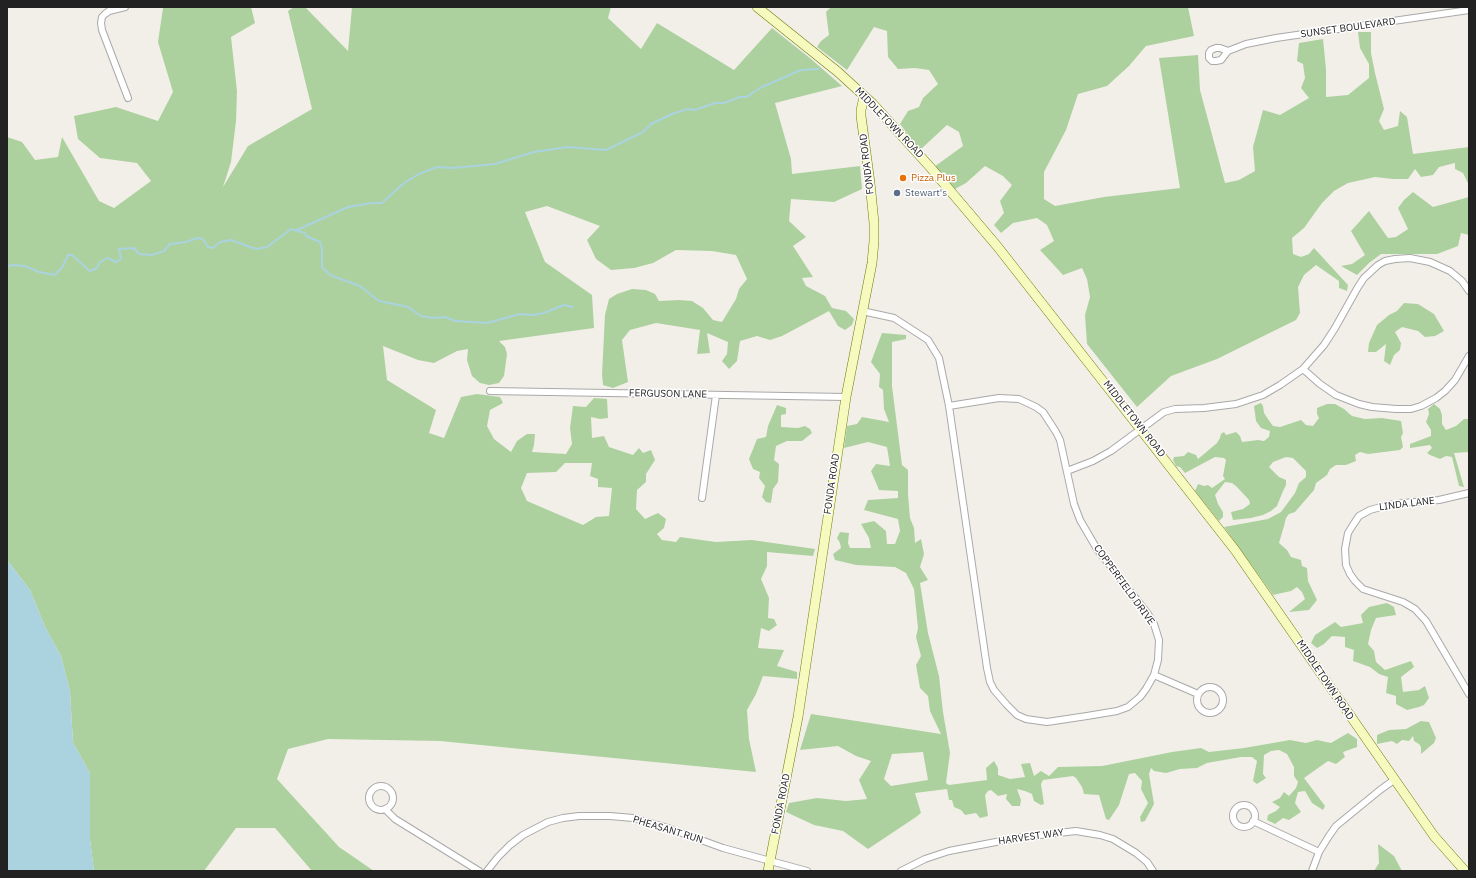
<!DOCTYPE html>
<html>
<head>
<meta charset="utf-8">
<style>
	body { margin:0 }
	#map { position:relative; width:1476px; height:878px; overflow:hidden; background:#f2efe9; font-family:"IBM Plex Sans",sans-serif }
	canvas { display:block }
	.frame { position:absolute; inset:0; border:8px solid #222; pointer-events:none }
</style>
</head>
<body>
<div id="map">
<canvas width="1476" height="878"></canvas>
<div class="frame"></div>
</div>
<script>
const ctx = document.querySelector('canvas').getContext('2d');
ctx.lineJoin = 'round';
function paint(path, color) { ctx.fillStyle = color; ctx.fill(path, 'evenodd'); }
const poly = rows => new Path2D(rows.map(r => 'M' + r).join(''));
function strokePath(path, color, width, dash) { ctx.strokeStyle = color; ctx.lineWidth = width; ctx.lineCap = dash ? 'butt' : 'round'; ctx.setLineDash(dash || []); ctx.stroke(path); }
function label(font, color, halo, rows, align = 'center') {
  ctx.font = font + ' "IBM Plex Sans",sans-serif'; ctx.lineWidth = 3; ctx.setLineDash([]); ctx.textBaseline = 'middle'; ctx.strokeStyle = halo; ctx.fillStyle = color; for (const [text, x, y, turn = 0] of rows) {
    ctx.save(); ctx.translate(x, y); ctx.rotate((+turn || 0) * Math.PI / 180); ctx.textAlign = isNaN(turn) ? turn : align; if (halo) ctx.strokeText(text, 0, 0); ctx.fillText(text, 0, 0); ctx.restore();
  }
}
paint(poly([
	[197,7,251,7,255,23,231,37,237,91,236,121,231,162,223,187,248,146,312,109,288,11,294,7,305,7,348,51,352,7,611,7,608,18,641,49,657,23,734,70,772,28,811,59,842,86,775,103,791,159,792,174,860,166,862,189,834,202,791,199,789,221,806,237,793,246,813,277,802,278,806,286,825,296,832,308,846,311,854,319,852,325,845,330,838,326,829,311,782,336,770,340,757,336,740,341,737,361,729,369,722,361,727,354,728,342,707,333,710,353,697,354,700,330,656,323,630,330,622,340,628,382,613,388,603,385,602,374,605,315,609,299,617,294,632,289,646,290,655,294,659,301,679,300,692,301,703,308,713,320,722,322,736,299,739,289,747,279,736,255,712,251,676,250,653,263,634,268,611,270,596,259,587,240,600,226,547,206,525,212,545,262,592,295,594,328,499,341,505,347,507,354,504,376,499,383,489,385,480,383,472,376,467,360,468,349,457,351,434,363,418,360,383,346,387,380,436,410,429,433,444,438,461,397,477,394,500,397,503,403,490,410,487,426,494,439,511,452,517,441,527,434,535,434,534,445,532,452,566,454,572,444,570,428,573,406,586,407,594,398,607,399,608,418,600,419,591,417,592,438,604,436,609,447,633,455,639,448,643,453,651,450,655,460,646,474,646,482,637,490,636,509,645,519,658,513,666,519,664,528,657,534,662,540,676,542,680,537,716,542,752,540,815,549,813,556,767,552,767,566,761,579,769,598,768,618,774,619,777,625,769,631,761,628,758,648,784,650,777,666,797,672,797,679,763,676,756,694,747,710,749,739,756,772,440,741,328,739,288,749,277,779,339,847,374,871,312,871,275,828,236,828,204,871,94,871,90,840,90,773,73,743,70,692,61,656,45,627,30,590,7,560,7,137,22,142,35,160,58,157,62,137,99,201,114,208,151,181,137,163,100,158,78,139,74,116,116,107,158,121,173,92,158,42,163,8],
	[565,463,592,463,590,476,598,479,598,487,612,488,609,516,596,517,583,525,527,501,521,488,527,473,556,472],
	[831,7,1188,7,1194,36,1146,46,1129,66,1107,86,1078,94,1066,130,1044,172,1044,199,1055,206,1104,197,1180,188,1159,58,1198,55,1200,90,1225,183,1239,180,1255,171,1253,147,1263,110,1280,115,1309,98,1301,88,1305,78,1303,64,1297,61,1299,43,1323,39,1326,69,1326,97,1348,95,1369,78,1369,64,1360,48,1358,32,1371,32,1371,53,1375,73,1384,109,1379,121,1384,130,1398,126,1400,111,1407,117,1413,154,1469,147,1469,185,1463,173,1455,169,1455,163,1439,167,1433,175,1421,177,1415,169,1408,179,1393,179,1375,177,1348,183,1334,191,1322,203,1304,228,1292,238,1293,254,1301,257,1309,254,1314,248,1348,285,1347,291,1339,288,1339,281,1316,265,1304,275,1298,287,1300,313,1296,320,1217,359,1171,376,1137,407,1087,344,1085,315,1090,297,1087,279,1082,268,1063,275,1040,250,1054,241,1047,225,1037,218,1013,223,1001,233,994,225,1004,213,1000,201,1012,185,1003,176,985,166,966,183,955,189,934,167,963,146,959,132,947,125,920,150,900,124,908,111,919,107,923,98,938,84,929,70,915,68,898,69,888,57,887,31,874,27,847,70,817,47,821,41,829,35,826,12],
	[1413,192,1433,207,1469,197,1469,235,1461,233,1458,246,1437,254,1381,254,1369,263,1357,275,1341,266,1352,264,1365,255,1351,231,1369,211,1388,238,1396,237,1408,229,1398,208,1404,200],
	[1404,303,1418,304,1434,314,1444,331,1435,336,1425,337,1418,331,1402,327,1395,332,1401,343,1400,350,1394,355,1390,365,1384,361,1386,344,1376,352,1368,352,1369,343,1377,325,1389,315,1397,311],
	[882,333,906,335,906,339,892,342,892,386,902,465,908,470,908,495,910,518,914,528,915,543,921,539,924,554,920,567,928,580,920,583,928,633,939,676,943,712,950,753,946,783,949,785,987,780,986,768,994,761,998,768,998,775,1010,779,1025,777,1021,764,1030,763,1034,776,1041,771,1049,776,1058,767,1102,766,1172,752,1201,748,1209,752,1244,748,1290,740,1306,743,1317,740,1331,743,1348,733,1357,739,1357,747,1343,752,1345,757,1336,764,1328,761,1304,778,1325,806,1323,810,1312,803,1305,791,1298,792,1295,803,1301,812,1289,820,1283,818,1275,824,1267,820,1268,815,1276,811,1280,807,1272,802,1280,798,1284,792,1289,796,1296,788,1298,782,1294,776,1294,767,1287,754,1279,750,1271,751,1264,755,1263,774,1266,778,1257,784,1253,781,1257,761,1252,757,1241,757,1207,763,1197,768,1180,769,1166,773,1154,771,1151,768,1149,774,1154,804,1145,821,1141,822,1140,817,1148,803,1141,789,1142,781,1135,773,1129,774,1119,805,1109,820,1106,819,1099,795,1084,794,1082,787,1076,778,1073,776,1043,780,1041,784,1044,804,1041,805,1034,801,1032,794,1025,791,1017,789,1021,800,1020,806,1012,806,1006,799,1007,794,998,796,991,790,988,791,985,795,988,816,980,818,976,813,965,815,961,810,954,807,952,800,949,800,947,789,915,793,921,813,916,817,868,849,843,831,814,825,786,812,789,803,817,798,846,801,867,799,859,780,871,761,856,756,838,746,800,750,811,714,941,734,930,711,928,696,920,688,916,665,921,656,916,637,918,628,914,589,906,573,895,567,856,565,835,560,833,554,841,548,840,543,837,538,840,532,849,533,848,543,850,548,871,548,869,538,861,524,874,521,886,531,887,544,895,544,900,531,898,519,864,510,868,500,898,498,898,491,879,490,871,471,876,464,890,466,887,447,868,442,844,448,847,426,857,424,862,417,889,422,884,409,883,390,879,387,880,374,871,362],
	[923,752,928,780,891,786,884,779,892,754],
	[1261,403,1263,406,1264,413,1270,422,1273,426,1280,427,1301,420,1306,425,1313,426,1319,418,1317,414,1317,408,1327,404,1335,404,1344,409,1352,416,1365,419,1382,418,1401,421,1403,433,1401,437,1403,447,1400,450,1368,454,1360,452,1355,455,1356,461,1346,465,1336,465,1330,469,1327,475,1316,483,1314,490,1295,512,1289,514,1286,518,1284,526,1279,543,1287,550,1291,557,1301,560,1302,566,1307,568,1308,581,1317,600,1309,610,1289,612,1305,599,1302,592,1297,587,1291,591,1273,595,1224,527,1268,519,1281,512,1295,493,1299,483,1306,477,1306,471,1293,458,1286,457,1273,462,1269,467,1279,477,1286,480,1286,485,1283,491,1277,506,1271,511,1263,515,1251,518,1233,520,1231,512,1243,509,1250,504,1249,500,1237,487,1232,483,1225,482,1215,495,1218,504,1223,512,1223,517,1219,521,1195,491,1198,484,1204,486,1208,485,1212,488,1225,479,1223,476,1226,460,1224,458,1215,457,1185,473,1180,467,1176,466,1173,460,1174,457,1184,456,1188,452,1196,455,1198,459,1217,443,1220,438,1221,434,1224,432,1226,435,1236,432,1240,436,1242,442,1258,440,1264,441,1269,437,1270,431,1261,428,1256,421,1254,406],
	[1434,404,1440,409,1442,415,1442,424,1446,430,1456,426,1464,419,1469,419,1469,452,1454,453,1464,487,1459,486,1452,457,1446,456,1440,459,1430,455,1427,453,1432,448,1430,445,1410,448,1410,444,1431,436,1431,430,1426,422,1429,414,1428,409],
	[777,405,786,408,786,414,781,415,781,427,798,428,805,426,810,429,812,433,802,441,787,441,776,446,774,460,779,464,778,482,773,489,771,503,766,502,762,497,765,486,759,478,760,472,753,469,749,459,757,439,766,437,768,426],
	[1387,603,1394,607,1396,615,1376,618,1371,630,1368,644,1374,651,1376,662,1385,670,1411,661,1414,667,1401,677,1403,692,1419,690,1425,686,1429,698,1424,705,1419,707,1407,710,1396,704,1396,696,1386,693,1388,677,1379,674,1370,667,1353,661,1354,650,1345,647,1345,637,1332,636,1324,644,1317,648,1311,643,1315,635,1335,622,1341,627,1363,623,1361,615,1369,607],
	[1421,721,1429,722,1436,738,1434,743,1421,754,1421,747,1419,744,1414,741,1413,736,1409,741,1402,740,1397,744,1392,741,1377,744,1377,735,1389,730,1406,729],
	[1378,844,1394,856,1402,871,1374,871,1379,863]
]), '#add19e');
paint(poly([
	[7,560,30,590,45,627,61,656,70,692,73,743,90,773,90,840,94,871,7,871]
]), '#aad3df');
strokePath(poly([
	[297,230,348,207,372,203,382,203,404,183,419,174,437,167,453,168,495,164,534,152,568,147,606,150,643,132,651,124,672,114,688,109,695,110,715,103,724,103,740,97,747,97,752,93,762,87,801,70,818,69],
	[7,267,12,265,25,266,39,272,55,275,63,266,68,255,72,255,90,271,97,268,100,262,107,258,116,262,121,259,119,249,134,248,139,254,152,255,164,251,170,244,186,242,197,238,203,239,208,247,213,248,220,242,231,240,256,249,267,247,291,229,305,233,306,236,320,242,322,249,322,267,330,275,360,286,379,301,408,307,421,316,433,318,445,317,455,321,487,323,520,314,533,315,544,313,564,305,573,307]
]), '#aad3df', 2);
const street = poly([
	[125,7,109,11,105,14,102,17,101,23,102,30,128,98],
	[1216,48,1220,48,1228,51,1221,60,1216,61,1212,61,1209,58,1209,53,1211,50,1216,48],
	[1228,51,1246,44,1276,38,1469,10],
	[862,311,894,318,928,340,939,358,949,406,987,668,990,682,994,690,1007,705,1017,715,1026,719,1047,722,1087,716,1117,711,1128,707,1140,697,1146,689,1154,675,1158,660,1159,640,1154,624,1148,614,1097,549,1080,520,1074,504,1060,440,1056,432,1043,412,1036,407,1019,399,999,398,949,406],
	[1303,369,1320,384,1336,395,1359,404,1372,407,1396,409,1411,409,1421,406,1436,398,1445,391,1455,380,1469,356],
	[490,391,846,397],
	[1067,471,1093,461,1111,451,1164,412,1175,409,1204,408,1236,404,1263,395,1280,385,1303,369,1324,345,1335,328,1358,287,1364,278,1378,265,1385,261,1395,259,1410,258,1430,262,1450,271,1462,281,1469,291],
	[1469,493,1439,500,1403,503,1388,505,1370,510,1359,516,1353,525,1348,533,1345,549,1346,565,1350,574,1355,581,1363,589,1403,602,1415,609,1426,621,1469,694],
	[702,498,716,395],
	[1154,675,1198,694],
	'1197 700a13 13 0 1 1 26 0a13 13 0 1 1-26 0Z',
	'369 798a12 12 0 1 1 24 0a12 12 0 1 1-24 0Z',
	'1233 816a11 11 0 1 1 22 0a11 11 0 1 1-22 0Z',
	[385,809,395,819,479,871],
	[1253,821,1319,852],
	[487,871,498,857,510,845,523,835,548,822,563,818,579,816,610,816,633,818,668,828,723,848,807,871],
	[901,871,925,859,949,851,1022,837,1076,831,1100,835,1113,839,1136,853,1147,862,1153,871],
	[1312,871,1319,852,1329,836,1336,826,1380,790,1394,780]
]);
const secondary = poly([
	[757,7,838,72,873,104,930,167,997,246,1235,550,1434,836,1465,871],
	[768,871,798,717,846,397,872,263,874,241,874,223,870,183,861,116,861,110,864,97]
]);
strokePath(street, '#a9a9a9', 8);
strokePath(secondary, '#707d05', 10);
strokePath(street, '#fff', 6);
strokePath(secondary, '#f7fabf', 9);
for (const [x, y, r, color] of [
	[903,178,4,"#e8710a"],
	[897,193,4,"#5c6f8a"]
]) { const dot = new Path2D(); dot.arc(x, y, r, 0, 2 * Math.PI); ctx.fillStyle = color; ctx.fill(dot); strokePath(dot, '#fff', 1.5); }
label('10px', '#222', '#fff', [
	["SUNSET BOULEVARD",1348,28,-8],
	["MIDDLETOWN ROAD",889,123,46],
	["FONDA ROAD",867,164,-97],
	["FERGUSON LANE",668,394,1],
	["MIDDLETOWN ROAD",1134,419,52],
	["FONDA ROAD",832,484,-82],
	["LINDA LANE",1407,504,-7],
	["COPPERFIELD DRIVE",1124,585,54],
	["MIDDLETOWN ROAD",1325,680,56],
	["FONDA ROAD",781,804,-79],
	["PHEASANT RUN",668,830,17],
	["HARVEST WAY",1031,837,-8]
]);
label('10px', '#c56008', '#fff', [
	["Pizza Plus",911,178]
], 'left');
label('10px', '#4e5e75', '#fff', [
	["Stewart's",905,193]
], 'left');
</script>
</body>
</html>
